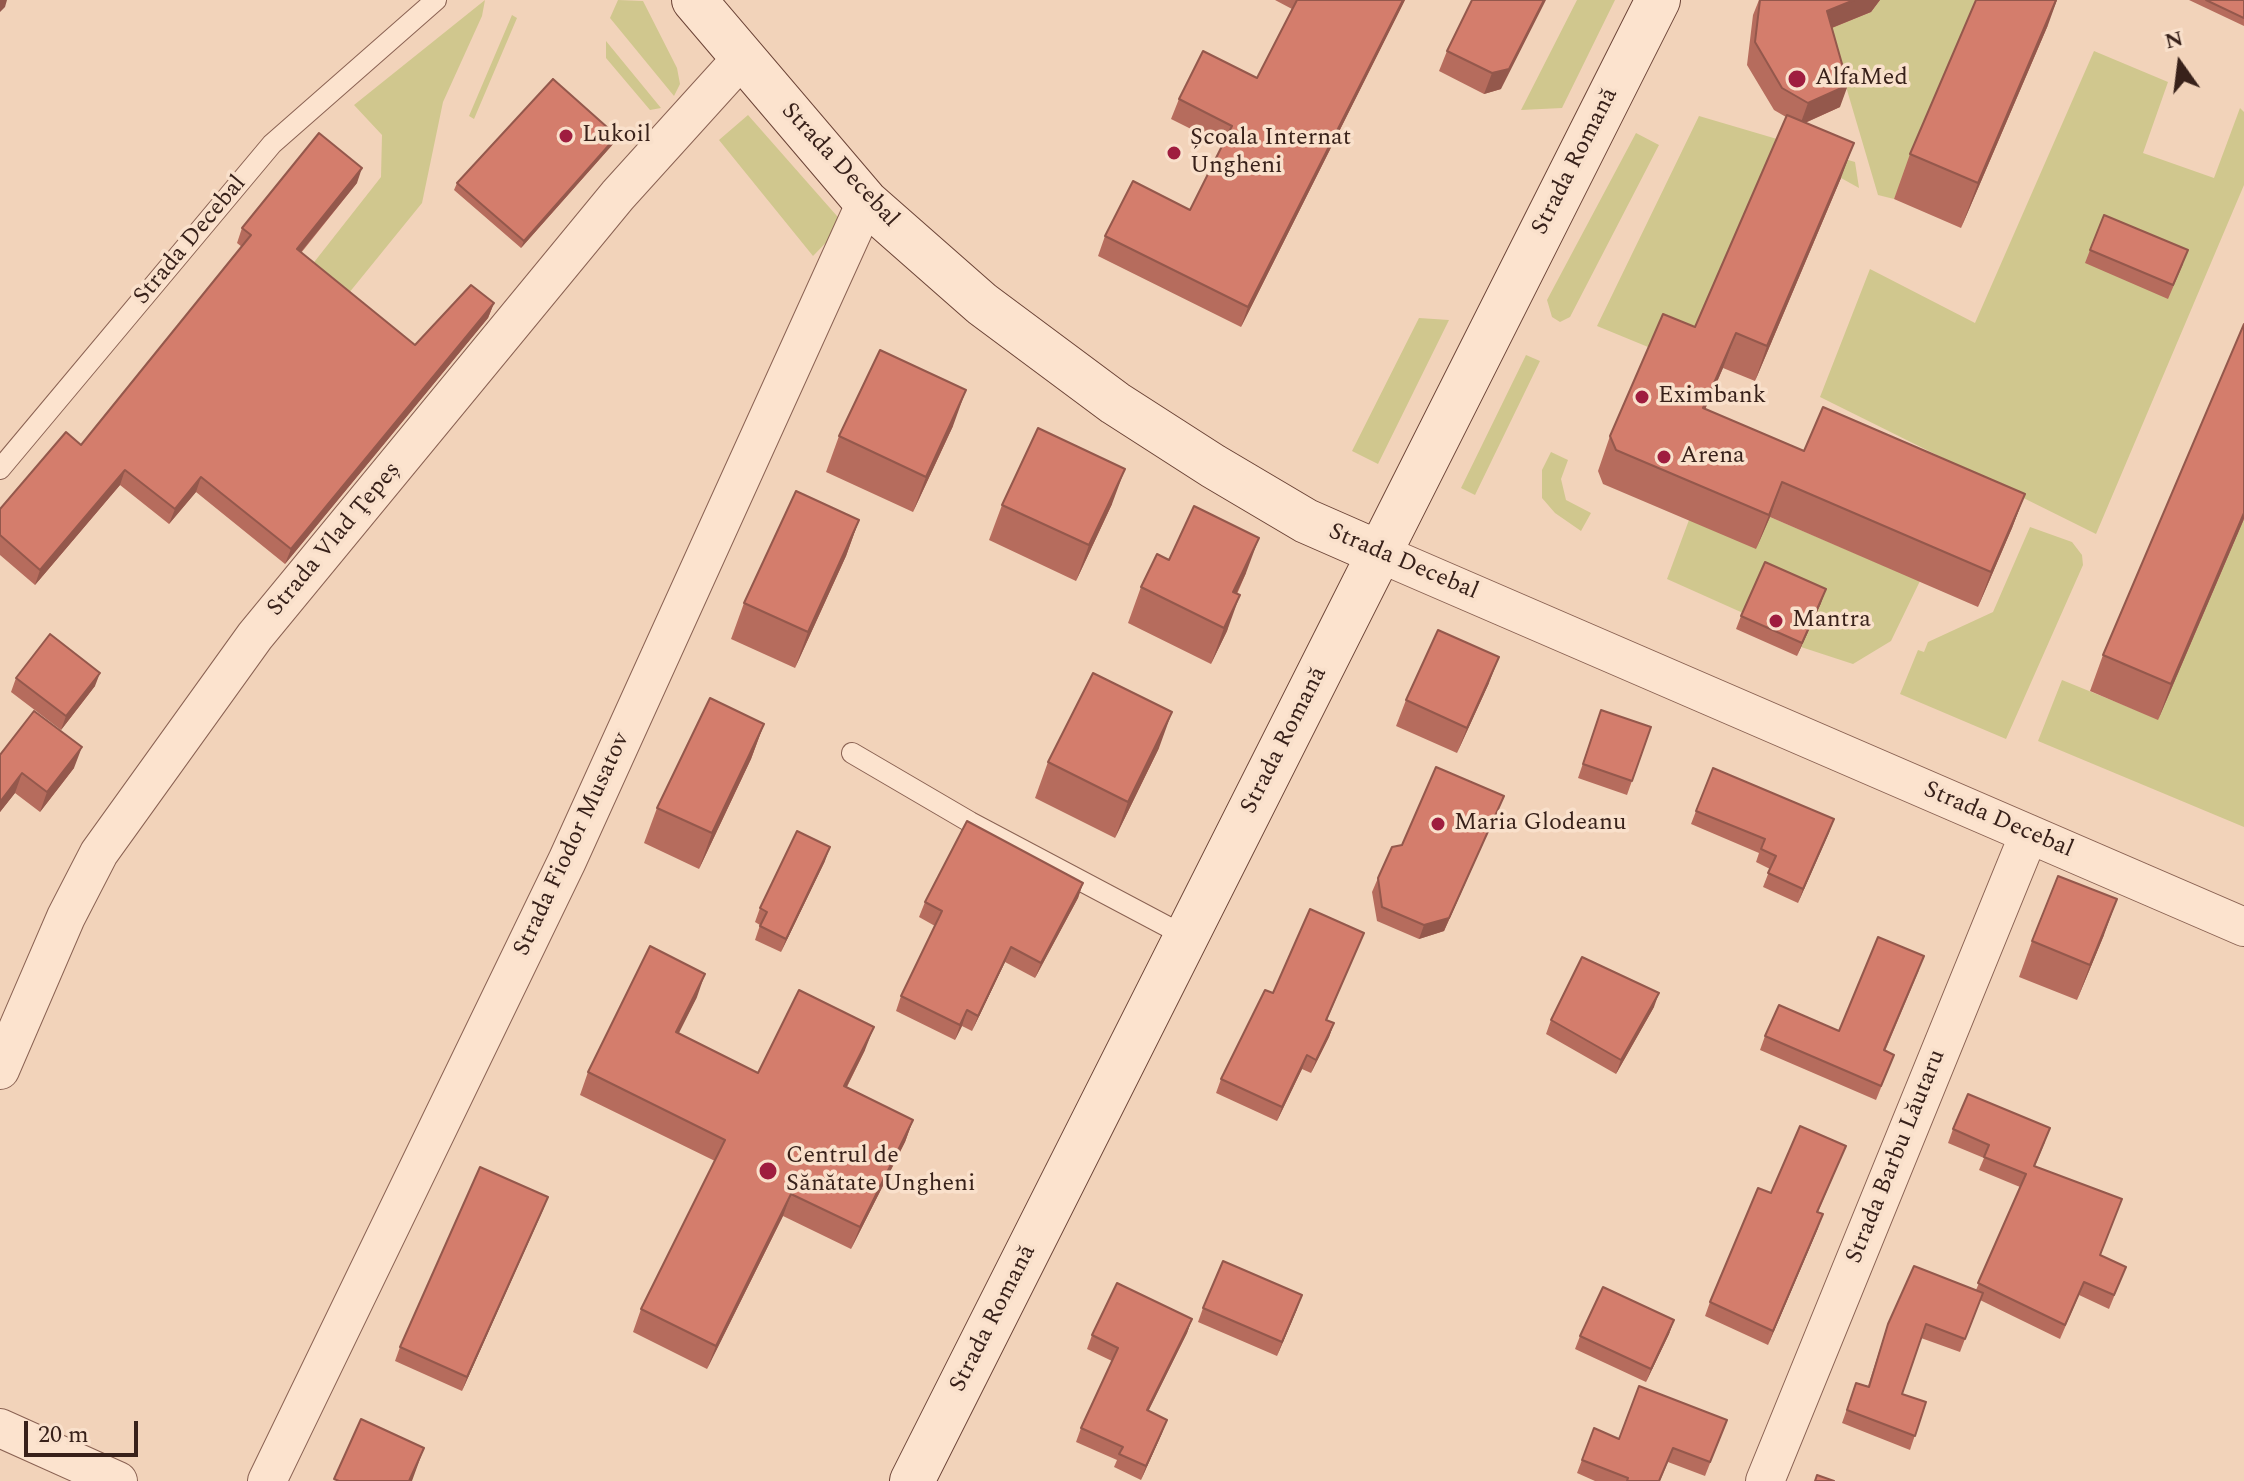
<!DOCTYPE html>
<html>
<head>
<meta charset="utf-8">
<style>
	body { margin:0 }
	#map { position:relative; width:2244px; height:1481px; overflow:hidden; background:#f2d3ba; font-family:Spectral,serif }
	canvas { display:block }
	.north { position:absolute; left:2140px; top:24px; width:80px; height:80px; -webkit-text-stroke:6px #f9e0cb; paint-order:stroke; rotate:346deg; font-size:22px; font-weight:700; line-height:32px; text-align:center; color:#38211a }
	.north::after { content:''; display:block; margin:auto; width:28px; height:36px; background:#38211a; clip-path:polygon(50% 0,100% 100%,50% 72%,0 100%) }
	.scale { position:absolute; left:24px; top:1421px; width:114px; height:36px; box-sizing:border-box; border:4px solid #38211a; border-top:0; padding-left:10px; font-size:24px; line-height:28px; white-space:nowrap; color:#38211a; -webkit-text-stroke:6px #f9e0cb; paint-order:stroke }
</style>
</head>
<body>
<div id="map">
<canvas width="2244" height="1481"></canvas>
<div class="north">N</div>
<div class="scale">20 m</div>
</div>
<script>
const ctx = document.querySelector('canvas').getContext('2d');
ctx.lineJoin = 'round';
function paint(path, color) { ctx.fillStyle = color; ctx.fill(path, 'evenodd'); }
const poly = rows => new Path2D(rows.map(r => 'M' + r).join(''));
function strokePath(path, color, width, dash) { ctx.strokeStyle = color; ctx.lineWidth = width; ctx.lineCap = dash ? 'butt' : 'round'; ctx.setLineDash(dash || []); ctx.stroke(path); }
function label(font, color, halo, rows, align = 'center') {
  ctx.font = font + ' Spectral,serif'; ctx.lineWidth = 7; ctx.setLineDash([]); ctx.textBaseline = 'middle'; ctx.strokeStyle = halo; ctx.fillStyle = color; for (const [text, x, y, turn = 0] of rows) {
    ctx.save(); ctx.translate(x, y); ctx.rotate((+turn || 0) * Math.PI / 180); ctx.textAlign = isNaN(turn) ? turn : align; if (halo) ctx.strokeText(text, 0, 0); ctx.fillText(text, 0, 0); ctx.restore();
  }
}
paint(poly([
	[485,0,482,16,443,102,422,203,340,304,304,275,381,177,382,135,354,105],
	[618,0,643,1,677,68,680,84,674,96,610,18],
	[1577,0,1615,0,1562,108,1521,110],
	[1880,0,1979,0,1894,199,1878,195,1829,29,1871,12],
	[512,15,517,18,474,119,469,116],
	[606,41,661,108,650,110,606,58],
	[2094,51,2168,82,2143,153,2214,178,2240,108,2244,112,2244,185,2096,534,1820,397,1870,269,1975,323],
	[748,115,844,224,813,256,719,140],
	[1699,116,1855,162,1859,188,1841,178,1687,363,1597,326],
	[1636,133,1659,145,1570,317,1560,322,1552,317,1547,300],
	[1419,318,1449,320,1378,464,1352,451],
	[1526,355,1540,361,1475,495,1461,488],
	[1551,452,1568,460,1561,479,1566,500,1591,513,1581,531,1555,513,1542,498,1542,470],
	[1770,517,1920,581,1891,641,1853,664,1801,647,1820,603,1743,613,1667,579,1689,520],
	[2244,519,2244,827,2038,741,2062,680,2158,719],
	[2030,527,2072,542,2082,555,2083,565,2006,739,1900,694,1918,650,1924,652,1928,642,1993,612]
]), '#d0c78e');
const lane = poly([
	[0,469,272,144,436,0],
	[852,753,970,822,1187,937]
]);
const street = poly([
	[1379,553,2244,927],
	[0,1070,66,917,99,853,255,636,618,195,742,58],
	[0,1428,118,1481],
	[267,1481,567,861,866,202],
	[1765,1481,2029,834]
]);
const secondary = poly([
	[694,0,866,202,982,304,1115,403,1213,466,1306,521,1379,553],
	[912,1481,1658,0]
]);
strokePath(lane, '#8a6253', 22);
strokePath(street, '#8a6253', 40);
strokePath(secondary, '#6c4437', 46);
strokePath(lane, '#fce3ce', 20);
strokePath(street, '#fce3ce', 38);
strokePath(secondary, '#fce3ce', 44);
paint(poly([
	[1275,0,1405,0,1241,327,1098,256,1105,236,1190,210,1223,145,1171,119,1179,99,1257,78,1292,9],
	[1472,0,1501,89,1484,94,1439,71,1447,51],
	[1759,0,1880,0,1871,12,1832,28,1840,107,1805,123,1841,178,1755,381,1723,368,1705,409,1804,451,2025,494,2012,528,1978,607,1770,517,1756,549,1603,484,1598,471,1610,436,1695,327,1786,117,1774,110,1747,65,1753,15],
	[2189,0,2244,0,2244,26],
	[2048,25,1961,228,1894,199,1910,154],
	[617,136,614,143,521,248,454,190,457,183],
	[357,183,301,253,415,345,494,303,488,318,285,564,196,492,169,524,120,485,35,585,0,555,0,509,81,445,242,247,237,243,242,228],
	[2090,250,2183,264,2168,299,2085,263],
	[953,426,913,512,826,472,839,436],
	[1112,504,1076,581,989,540,1002,505],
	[2244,519,2158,720,2090,691,2103,655],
	[859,520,846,556,795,668,731,639,744,603],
	[1169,560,1246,573,1237,594,1227,631,1211,664,1128,623,1141,587],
	[1821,603,1797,656,1736,629,1741,616],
	[16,678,95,686,61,730,11,692],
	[1489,683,1457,753,1396,726,1406,700],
	[1601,710,1651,727,1627,795,1578,778],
	[764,724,751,759,699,869,644,843,657,808],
	[1159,748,1115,838,1035,798,1048,762],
	[0,755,74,768,40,812,15,793,0,812],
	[1504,796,1444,931,1419,939,1377,921,1372,892,1378,878,1402,845],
	[1696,811,1834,819,1798,903,1763,887,1770,869,1756,862,1759,853,1691,824],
	[825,861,781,952,755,940,760,925,755,922,760,908],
	[1083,883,1078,898,1035,978,1005,962,972,1031,962,1026,955,1040,896,1011,901,996,935,926,919,917,925,902],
	[2104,935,2077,1000,2019,977,2032,941],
	[1358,946,1327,1020,1334,1023,1329,1037,1311,1073,1302,1069,1277,1121,1216,1093,1221,1079,1273,993],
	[1919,970,1885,1051,1889,1068,1876,1100,1760,1050,1765,1036,1839,1031],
	[697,997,678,1033,758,1073,865,1050,847,1087,913,1120,905,1142,851,1249,783,1216,707,1369,633,1332,641,1309,715,1161,580,1095,588,1072],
	[1654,1007,1616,1074,1546,1034,1551,1020],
	[1953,1129,2045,1142,2035,1166,2100,1255,2126,1267,2109,1309,2079,1295,2060,1339,1980,1300,1960,1352,1921,1338,1902,1394,1926,1402,1910,1450,1842,1423,1856,1383,1868,1386,1888,1324,1976,1290,2020,1187,1979,1170,1984,1158,1948,1143],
	[1846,1146,1818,1212,1818,1228,1768,1345,1705,1316,1710,1302,1771,1193],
	[548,1197,462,1391,395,1361,400,1347],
	[1203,1308,1297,1309,1277,1356,1198,1322],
	[1192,1319,1187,1333,1148,1411,1162,1433,1141,1480,1114,1467,1117,1460,1076,1442,1081,1428,1112,1361,1087,1349,1092,1335],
	[1674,1320,1669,1334,1646,1382,1575,1349,1580,1336],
	[1727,1420,1705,1476,1668,1462,1660,1481,1595,1481,1577,1473,1594,1428,1619,1439]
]), '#b66c5d');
paint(poly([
	[0,0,7,0,5,7,0,12],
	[1403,0,1405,0,1241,327,1248,307],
	[1544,0,1546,0,1501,89,1484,94,1492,73],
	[1854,0,1880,0,1871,12,1819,33,1827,11],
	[2056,0,2057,0,2048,25,1961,228,1978,183],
	[1848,85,1840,107,1800,125,1808,103],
	[617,136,614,143,521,248,524,241],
	[1854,143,1841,178,1755,381,1767,346],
	[362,168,357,183,291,264,297,249],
	[494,303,488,318,285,564,291,549],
	[1736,333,1723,368,1691,442,1703,408],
	[966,390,953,426,913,512,926,477],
	[1125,469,1112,504,1076,581,1089,545],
	[125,470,120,485,35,585,40,570],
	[201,477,196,492,169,524,175,509],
	[1782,482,1770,517,1756,549,1769,515],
	[2025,494,2012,528,1978,607,1991,572],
	[2244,513,2244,519,2158,720,2171,684],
	[859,520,846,556,795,668,808,632],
	[1259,538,1246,573,1220,628,1233,592],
	[1826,589,1821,603,1797,656,1802,643],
	[1240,595,1227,631,1211,664,1224,628],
	[1499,657,1489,683,1457,753,1467,728],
	[100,673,95,686,61,730,66,716],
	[1172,712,1159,748,1115,838,1128,802],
	[764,724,751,759,699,869,712,833],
	[82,747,74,768,40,812,47,792],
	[22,773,15,793,0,812,0,802],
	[1504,796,1444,931,1419,939,1424,925],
	[1834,819,1829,833,1798,903,1803,889],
	[830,847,825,861,781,952,786,939],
	[1083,883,1078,898,1035,978,1041,963],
	[2117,899,2104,935,2077,1000,2090,965],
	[1011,947,1005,962,972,1031,978,1016],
	[705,974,697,997,668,1055,676,1032],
	[1659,993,1654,1007,1616,1074,1621,1060],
	[967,1010,962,1026,955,1040,960,1025],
	[1334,1023,1329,1037,1311,1073,1316,1060],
	[874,1027,865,1050,836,1108,844,1086],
	[1307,1055,1302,1069,1277,1121,1282,1107],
	[913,1120,905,1142,851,1249,860,1227],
	[791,1194,783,1216,707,1369,716,1346],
	[548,1197,543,1210,462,1391,467,1377],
	[1823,1214,1818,1228,1768,1345,1773,1331],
	[1302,1295,1297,1309,1277,1356,1282,1342],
	[1192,1319,1187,1333,1142,1424,1147,1410],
	[1674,1320,1669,1334,1646,1382,1651,1369],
	[1167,1420,1162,1433,1141,1480,1146,1466],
	[424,1448,412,1481,409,1481]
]), '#94584c');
const building = poly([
	[1297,0,1403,0,1248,307,1105,236,1133,181,1190,210,1232,126,1179,99,1203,51,1257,78,1297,0],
	[1472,0,1544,0,1509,69,1492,73,1447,51,1472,0],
	[1760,0,1854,0,1827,11,1848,85,1808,103,1782,88,1755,42,1760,0],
	[1976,0,2056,0,1978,183,1910,154,1976,0],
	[2206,0,2244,0,2244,18,2206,0],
	[553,79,617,136,524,241,457,183,553,79],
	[1787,115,1854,143,1767,346,1736,333,1703,408,1804,451,1823,407,2025,494,1991,572,1782,482,1769,515,1616,450,1610,436,1663,314,1695,327,1787,115],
	[319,133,362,168,297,249,415,345,471,285,494,303,291,549,201,477,175,509,125,470,40,570,0,535,0,509,66,432,81,445,251,235,242,228,319,133],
	[2104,215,2188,250,2173,285,2090,250,2104,215],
	[2244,324,2244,513,2171,684,2103,655,2244,324],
	[880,350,966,390,926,477,839,436,880,350],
	[1038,428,1125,469,1089,545,1002,505,1038,428],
	[796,491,859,520,808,632,744,603,796,491],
	[1194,506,1259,538,1233,592,1240,595,1224,628,1141,587,1157,554,1169,560,1194,506],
	[1765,562,1826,589,1802,643,1741,616,1765,562],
	[1438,630,1499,657,1467,728,1406,700,1438,630],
	[50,634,100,673,66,716,16,678,50,634],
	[1093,673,1172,712,1128,802,1048,762,1093,673],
	[710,698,764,724,712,833,657,808,710,698],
	[1601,710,1651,727,1632,781,1583,764,1601,710],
	[34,711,82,747,47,792,22,773,0,802,0,755,34,711],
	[1436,767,1504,796,1449,918,1424,925,1382,907,1378,878,1392,847,1402,845,1436,767],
	[1713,768,1834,819,1803,889,1768,873,1776,856,1761,849,1765,839,1696,811,1713,768],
	[967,821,1083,883,1041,963,1011,947,978,1016,967,1010,960,1025,901,996,942,911,925,902,967,821],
	[797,831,830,847,786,939,760,926,767,912,760,908,797,831],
	[2058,876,2117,899,2090,965,2032,941,2058,876],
	[1310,909,1364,933,1326,1020,1334,1023,1316,1060,1307,1055,1282,1107,1221,1079,1265,990,1273,993,1310,909],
	[1878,937,1924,956,1884,1050,1894,1055,1881,1086,1765,1036,1779,1005,1839,1031,1878,937],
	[650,946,705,974,676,1032,758,1073,799,990,874,1027,844,1086,913,1120,860,1227,791,1194,716,1346,641,1309,725,1140,588,1072,650,946],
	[1582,957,1659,993,1621,1060,1551,1020,1582,957],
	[1968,1094,2050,1128,2034,1166,2122,1199,2100,1255,2126,1267,2114,1295,2084,1282,2065,1325,1978,1283,2026,1174,1984,1157,1989,1145,1953,1129,1968,1094],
	[1800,1126,1846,1146,1817,1212,1823,1214,1773,1331,1710,1302,1758,1188,1771,1193,1800,1126],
	[480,1167,548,1197,467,1377,400,1347,480,1167],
	[1223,1261,1302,1295,1282,1342,1203,1308,1223,1261],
	[1914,1266,1983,1293,1965,1339,1926,1324,1902,1394,1926,1402,1915,1436,1847,1410,1856,1383,1869,1387,1888,1324,1914,1266],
	[1117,1283,1192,1319,1147,1410,1167,1420,1146,1466,1119,1454,1123,1447,1081,1428,1118,1348,1092,1335,1117,1283],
	[1603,1287,1674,1320,1651,1369,1580,1336,1603,1287],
	[1639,1386,1727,1420,1710,1462,1673,1448,1659,1481,1627,1481,1628,1478,1582,1460,1594,1428,1619,1439,1639,1386],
	[361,1419,424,1448,409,1481,339,1481,334,1479,361,1419],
	[1817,1475,1834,1481,1815,1481,1817,1475]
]);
paint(building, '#d47d6c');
strokePath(building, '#94584c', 2);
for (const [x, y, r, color] of [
	[1797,79,10,"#9f1d3f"],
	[566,136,8,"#9f1d3f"],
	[1174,153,8,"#9f1d3f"],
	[1642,397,8,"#9f1d3f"],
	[1664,457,8,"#9f1d3f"],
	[1776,621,8,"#9f1d3f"],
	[1438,824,8,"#9f1d3f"],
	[768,1171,10,"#9f1d3f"]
]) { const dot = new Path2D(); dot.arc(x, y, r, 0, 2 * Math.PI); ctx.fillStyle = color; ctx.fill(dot); strokePath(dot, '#f9e0cb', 3); }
label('24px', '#38211a', '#f9e0cb', [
	["AlfaMed",1815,79],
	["Lukoil",582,136],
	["Școala Internat",1190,139],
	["Ungheni",1190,167],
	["Eximbank",1658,397],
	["Arena",1680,457],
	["Mantra",1792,621],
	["Maria Glodeanu",1454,824],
	["Centrul de",786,1157],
	["Sănătate Ungheni",786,1185]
], 'left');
label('24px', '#38211a', '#f9e0cb', [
	["Strada Romană",1576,162,-63],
	["Strada Decebal",839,166,47],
	["Strada Decebal",191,241,-50],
	["Strada Vlad Ţepeș",335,540,-50],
	["Strada Decebal",1403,563,23],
	["Strada Romană",1285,741,-63],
	["Strada Decebal",1998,821,23],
	["Strada Fiodor Musatov",573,845,-65],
	["Strada Barbu Lăutaru",1897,1157,-68],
	["Strada Romană",994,1319,-63]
]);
</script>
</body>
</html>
